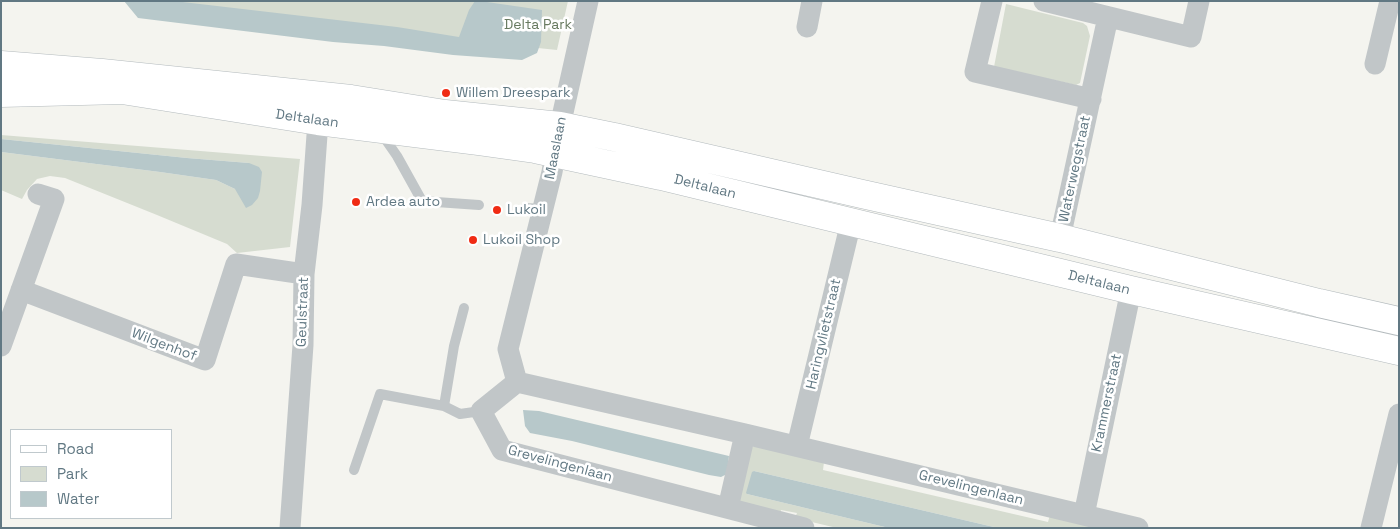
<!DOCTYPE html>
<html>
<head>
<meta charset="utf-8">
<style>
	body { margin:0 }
	#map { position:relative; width:1400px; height:529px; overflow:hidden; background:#f4f4ef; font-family:"Space Grotesk",sans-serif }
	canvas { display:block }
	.frame { position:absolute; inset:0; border:2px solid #617883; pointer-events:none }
	.legend { position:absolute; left:10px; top:429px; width:162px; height:90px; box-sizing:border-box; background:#fff; border:1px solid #c0c9cd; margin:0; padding:6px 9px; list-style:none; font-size:15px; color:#617883 }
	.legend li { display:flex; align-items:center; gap:10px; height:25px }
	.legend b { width:25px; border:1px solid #c0c9cd }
</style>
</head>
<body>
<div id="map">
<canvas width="1400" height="529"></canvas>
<div class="frame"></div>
<ul class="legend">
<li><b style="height:6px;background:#fff"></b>Road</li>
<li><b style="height:14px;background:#d6dcd0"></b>Park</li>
<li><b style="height:14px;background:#b7c8ca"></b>Water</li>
</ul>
</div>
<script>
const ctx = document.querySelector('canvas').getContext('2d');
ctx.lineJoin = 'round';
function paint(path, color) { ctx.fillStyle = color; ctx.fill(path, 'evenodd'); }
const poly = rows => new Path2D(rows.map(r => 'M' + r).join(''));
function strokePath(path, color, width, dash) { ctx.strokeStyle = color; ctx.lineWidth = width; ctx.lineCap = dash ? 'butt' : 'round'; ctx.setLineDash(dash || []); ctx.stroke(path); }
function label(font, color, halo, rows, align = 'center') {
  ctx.font = font + ' "Space Grotesk",sans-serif'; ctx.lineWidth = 5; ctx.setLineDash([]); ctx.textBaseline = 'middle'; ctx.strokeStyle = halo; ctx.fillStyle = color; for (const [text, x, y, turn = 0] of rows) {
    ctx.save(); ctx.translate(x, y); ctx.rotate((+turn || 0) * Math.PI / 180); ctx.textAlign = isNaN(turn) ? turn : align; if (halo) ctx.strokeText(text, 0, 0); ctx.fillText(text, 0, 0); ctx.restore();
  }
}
paint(poly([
	[129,1,568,1,557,50,128,5],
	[1006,4,1083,23,1087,26,1090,36,1080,83,1076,85,994,67],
	[1,135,300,159,290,247,237,253,227,244,157,215,65,178,50,176,37,179,27,190,22,199,1,190,1,152,160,172,216,180,235,189,249,163,187,158,1,139],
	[754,446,824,462,823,470,1048,522,1050,515,1106,528,998,528,754,471,747,494,889,528,837,528,795,518,797,513,781,510,780,515,744,506,737,497,747,451]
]), '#d6dcd0');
paint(poly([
	[124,1,174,1,397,27,459,37,469,10,475,1,480,1,542,10,541,42,537,53,522,60,453,55,384,46,333,42,138,18],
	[1,139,187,158,249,163,259,167,262,172,260,191,258,198,252,205,246,208,235,189,216,180,160,172,1,152],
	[523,410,539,411,729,456,727,474,721,477,709,475,572,441,530,433,525,426],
	[754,471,998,528,889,528,747,494,746,493,752,472]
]), '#b7c8ca');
const secondary = poly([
	[1,65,102,73,351,99,445,114,560,126,614,137,862,194,1060,238,1319,303,1399,321],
	[1,93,122,90,318,121,479,141,535,149,661,176,1131,290,1399,351]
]);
strokePath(secondary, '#b3babd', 29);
strokePath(poly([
	[381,133,397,156,422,201,479,205],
	[525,208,542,209],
	[464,308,454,346,444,406,460,414,481,411],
	[354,470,380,394,444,406]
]), '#c1c6c8', 10);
strokePath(poly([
	[992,1,975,72,1091,99],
	[1044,1,1191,37,1199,1],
	[807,27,812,1],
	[1375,64,1390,1],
	[1060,238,1108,17],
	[21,290,205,360,236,264,304,274],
	[1,346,54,199,38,194],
	[517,382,508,349,552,172,560,126,588,1],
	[797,446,851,222],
	[728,508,745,434],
	[1084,515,1131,290],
	[290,528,303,345,304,274,312,205,319,107],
	[804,528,502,450,481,411,517,382,745,434,1138,528],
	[1371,528,1399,414]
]), '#c1c6c8', 21);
strokePath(secondary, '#fff', 28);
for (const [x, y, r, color] of [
	[446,93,5,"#f02b14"],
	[356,202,5,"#f02b14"],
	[497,210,5,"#f02b14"],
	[473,240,5,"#f02b14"]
]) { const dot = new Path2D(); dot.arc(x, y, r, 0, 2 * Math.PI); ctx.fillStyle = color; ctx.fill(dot); strokePath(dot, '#fff', 2); }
label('14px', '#687a60', '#fff', [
	["Delta Park",538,25]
]);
label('14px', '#617883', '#fff', [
	["Willem Dreespark",456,93],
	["Ardea auto",366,202],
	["Lukoil",507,210],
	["Lukoil Shop",483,240]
], 'left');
label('14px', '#617883', '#fff', [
	["Deltalaan",307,119,8],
	["Maaslaan",556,148,-79],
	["Waterwegstraat",1075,169,-78],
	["Deltalaan",705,187,14],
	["Deltalaan",1099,283,14],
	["Geulstraat",303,312,-88],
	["Haringvlietstraat",824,334,-77],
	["Wilgenhof",164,345,21],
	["Krammerstraat",1107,403,-78],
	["Grevelingenlaan",560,464,15],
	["Grevelingenlaan",971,488,14]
]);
</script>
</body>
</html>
